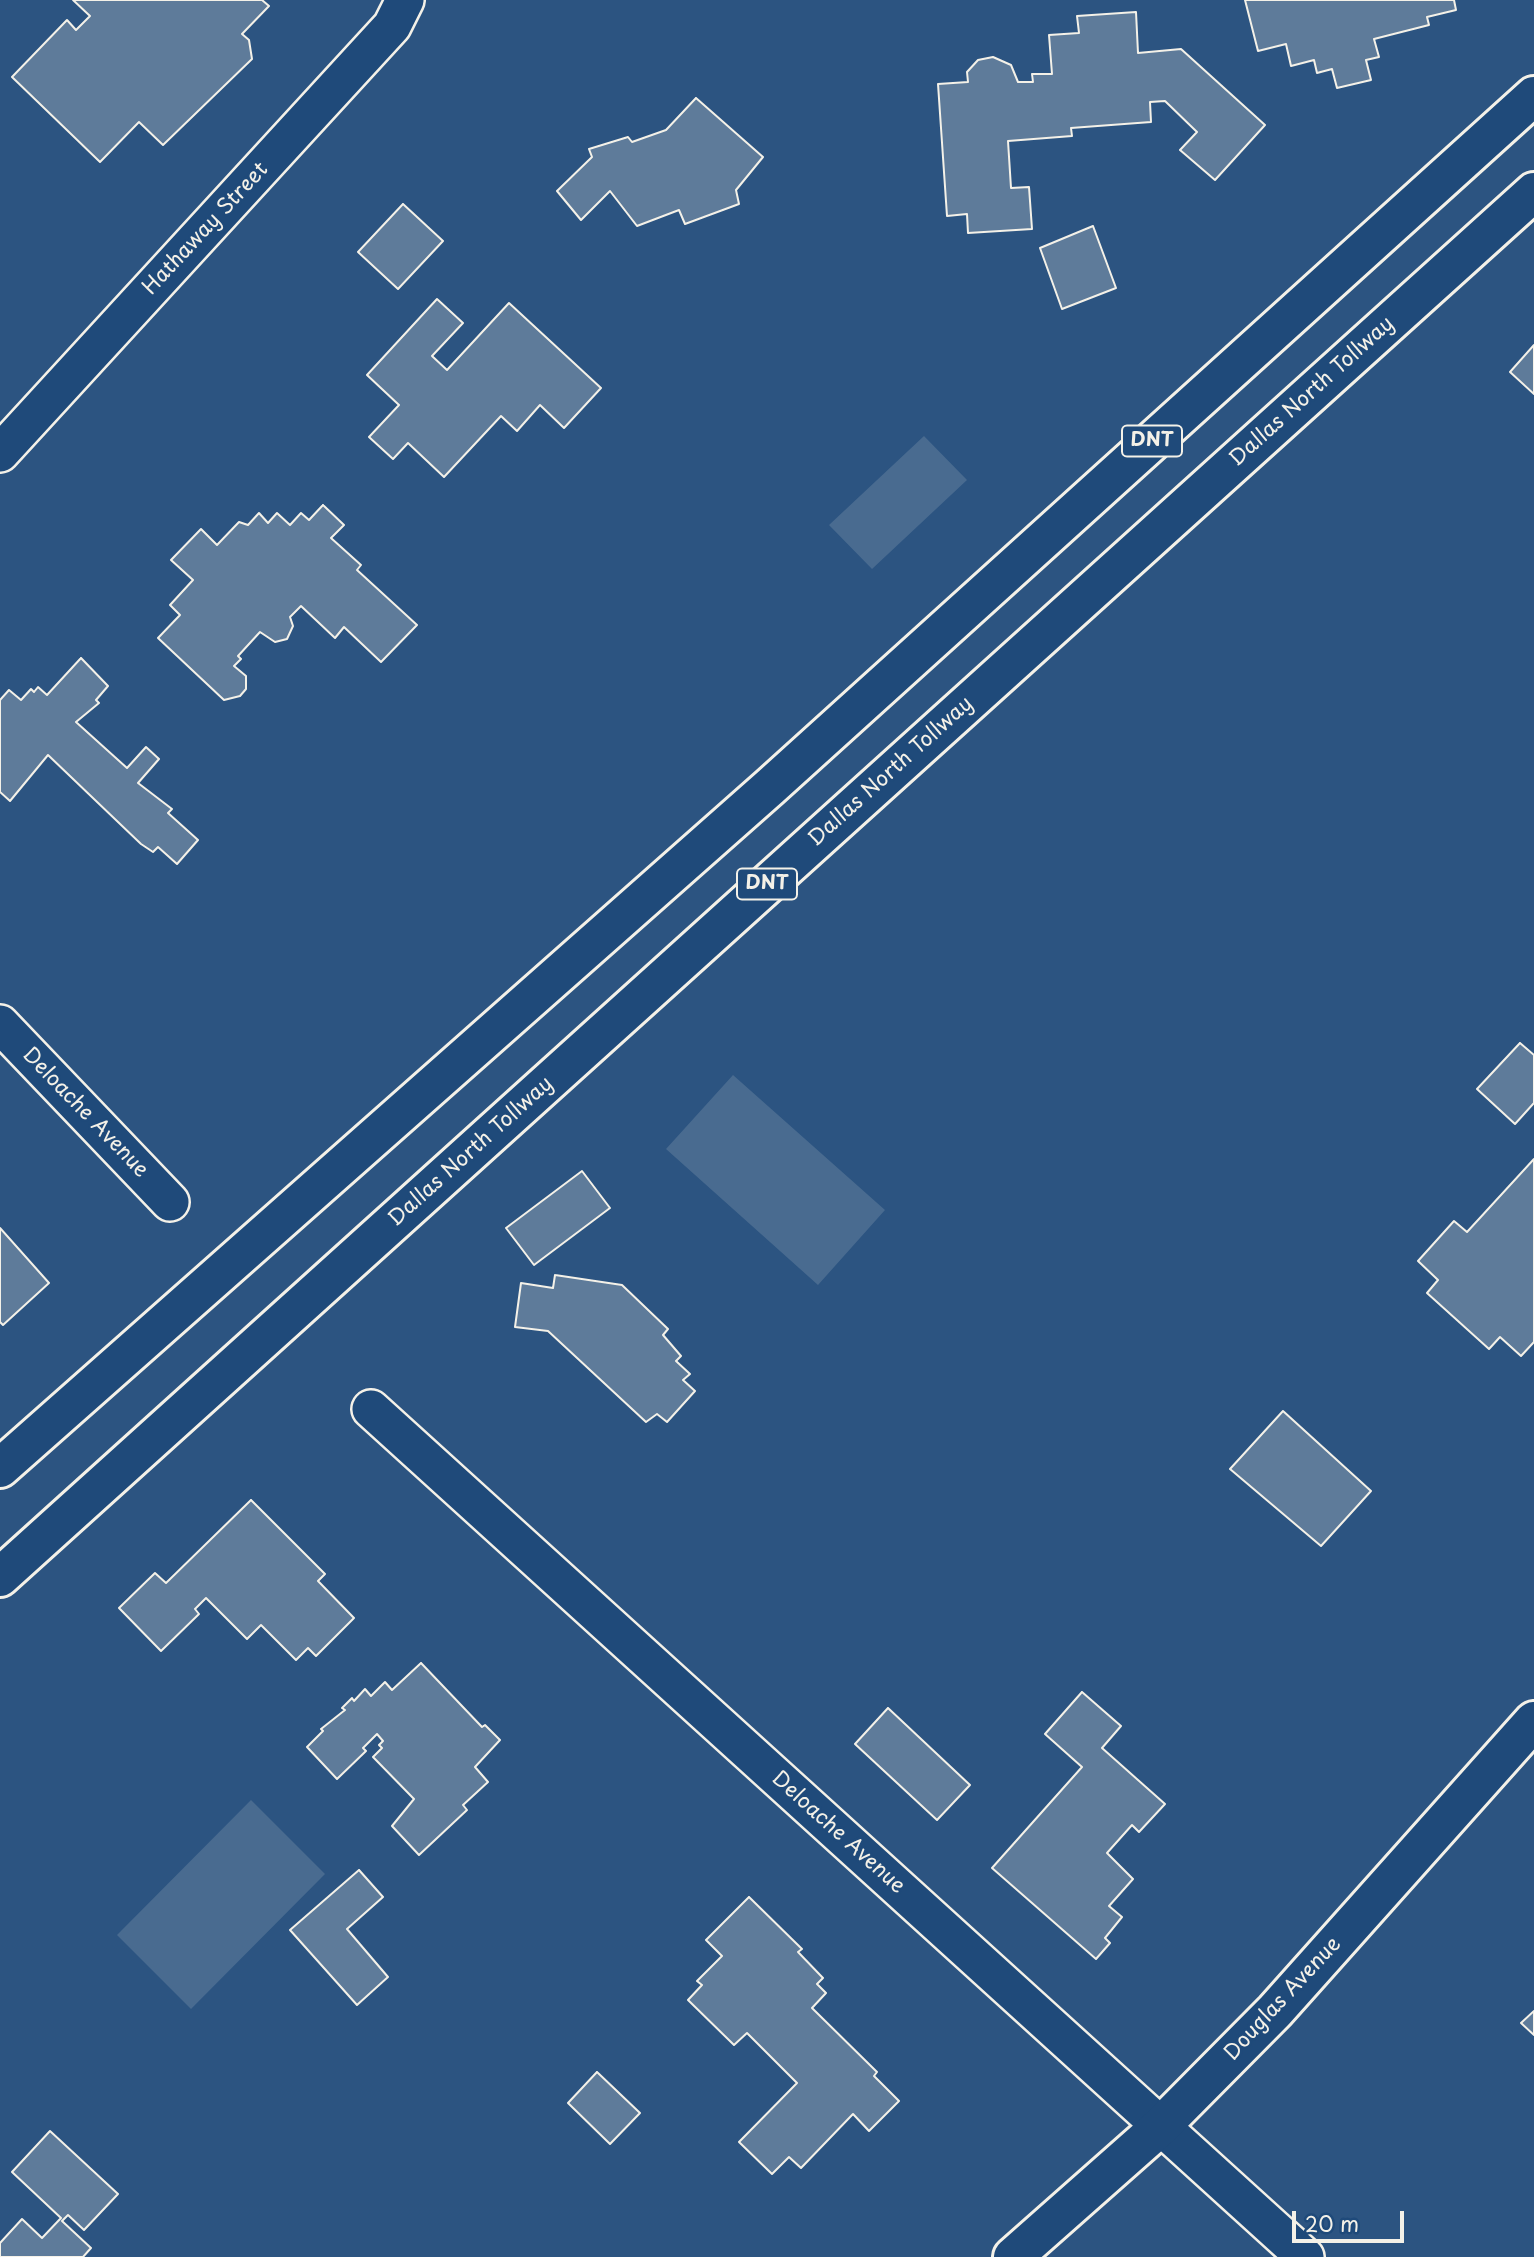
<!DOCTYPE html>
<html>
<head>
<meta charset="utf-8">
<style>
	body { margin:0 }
	#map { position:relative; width:1534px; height:2257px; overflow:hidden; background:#2c5481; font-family:"Playpen Sans",sans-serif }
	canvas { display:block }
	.scale { position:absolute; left:1292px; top:2211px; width:112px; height:32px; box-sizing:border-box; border:4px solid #f4f1e8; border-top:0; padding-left:9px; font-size:21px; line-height:24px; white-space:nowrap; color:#f4f1e8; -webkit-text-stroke:5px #1f4a7a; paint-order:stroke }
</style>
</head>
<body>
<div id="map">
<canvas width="1534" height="2257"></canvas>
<div class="scale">20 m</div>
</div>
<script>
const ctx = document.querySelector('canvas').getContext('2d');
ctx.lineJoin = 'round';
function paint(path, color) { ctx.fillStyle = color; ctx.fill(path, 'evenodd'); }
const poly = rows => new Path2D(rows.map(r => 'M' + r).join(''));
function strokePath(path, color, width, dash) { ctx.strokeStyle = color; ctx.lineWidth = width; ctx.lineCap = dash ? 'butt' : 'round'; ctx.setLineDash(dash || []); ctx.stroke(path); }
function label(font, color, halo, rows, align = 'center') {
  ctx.font = font + ' "Playpen Sans",sans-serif'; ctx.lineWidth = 5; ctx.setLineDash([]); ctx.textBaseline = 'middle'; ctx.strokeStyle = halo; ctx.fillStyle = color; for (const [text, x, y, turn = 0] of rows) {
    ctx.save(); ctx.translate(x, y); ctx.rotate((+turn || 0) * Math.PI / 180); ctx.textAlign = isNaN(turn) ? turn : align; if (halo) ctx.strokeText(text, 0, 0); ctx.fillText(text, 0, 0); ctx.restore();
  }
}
paint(poly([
	[924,436,967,480,872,569,829,525],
	[733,1075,885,1210,818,1285,666,1149],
	[251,1800,325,1874,191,2009,117,1935]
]), '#496b90');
const building = poly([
	[73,0,262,0,269,6,242,34,249,40,252,59,163,145,139,122,100,162,12,77,67,20,76,30,90,16,73,0],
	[1245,0,1454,0,1456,10,1427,17,1429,25,1374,39,1379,57,1366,60,1371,80,1337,88,1332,69,1317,73,1314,60,1291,66,1286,44,1258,51,1245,0],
	[1136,12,1138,53,1181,49,1265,125,1215,180,1180,150,1197,132,1165,101,1150,102,1151,122,1071,128,1072,136,1008,141,1011,188,1029,187,1032,229,968,233,967,214,947,216,938,84,968,82,967,72,978,60,993,57,1011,65,1018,82,1033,82,1032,74,1052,74,1049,35,1079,33,1077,16,1136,12],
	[696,98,763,157,736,190,739,204,685,224,679,210,637,226,610,191,581,220,557,191,592,157,589,149,628,137,632,142,666,130,696,98],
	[403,204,443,241,398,289,358,252,403,204],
	[1093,226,1116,288,1062,309,1040,248,1093,226],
	[437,299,463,323,432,356,447,370,509,303,601,388,564,428,540,405,517,431,501,416,444,477,408,443,393,459,369,437,399,405,367,375,437,299],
	[1534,345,1534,394,1510,372,1534,345],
	[323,505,344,525,331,538,361,565,357,570,417,625,381,662,344,627,335,638,301,606,290,617,293,626,287,639,275,642,260,632,238,656,241,659,234,666,246,676,246,689,240,696,224,700,158,638,180,615,170,605,193,580,171,560,201,529,217,545,239,522,248,525,259,513,268,523,277,513,290,525,301,513,309,520,323,505],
	[81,658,108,686,96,700,99,703,76,722,127,768,146,747,159,759,138,783,172,809,168,813,198,840,177,864,158,847,153,852,141,844,48,755,10,801,0,792,0,700,9,690,21,700,31,689,34,692,38,687,47,695,81,658],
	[1520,1043,1534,1055,1534,1103,1515,1124,1477,1089,1520,1043],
	[1534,1159,1534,1342,1521,1356,1500,1337,1489,1349,1427,1293,1438,1280,1418,1261,1454,1221,1467,1232,1534,1159],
	[582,1171,610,1208,534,1265,506,1228,582,1171],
	[0,1228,49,1283,3,1325,0,1322,0,1228],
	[555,1275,622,1285,668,1329,663,1335,681,1356,676,1361,690,1374,683,1380,695,1391,667,1422,657,1414,646,1422,548,1331,515,1327,521,1283,553,1288,555,1275],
	[1283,1411,1371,1491,1321,1546,1230,1469,1283,1411],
	[251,1500,325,1574,318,1581,354,1618,316,1656,308,1648,296,1660,261,1625,247,1639,206,1598,195,1609,199,1614,161,1651,119,1608,155,1573,166,1583,251,1500],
	[421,1663,482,1727,485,1725,500,1740,475,1767,488,1782,463,1805,467,1810,419,1855,392,1826,414,1799,373,1757,382,1748,379,1745,383,1741,377,1734,363,1748,366,1751,337,1779,307,1747,323,1731,321,1729,345,1710,342,1708,352,1698,354,1701,365,1689,371,1696,385,1682,392,1690,421,1663],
	[1082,1692,1121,1726,1102,1748,1165,1804,1139,1832,1132,1825,1107,1853,1133,1879,1109,1906,1122,1917,1105,1938,1110,1943,1096,1959,992,1868,1082,1767,1045,1734,1082,1692],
	[888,1708,970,1785,937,1820,855,1744,888,1708],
	[359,1870,383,1897,347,1929,388,1977,357,2005,290,1930,359,1870],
	[749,1897,802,1949,798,1952,823,1978,817,1984,826,1993,812,2008,877,2072,874,2076,899,2101,869,2131,853,2114,801,2168,789,2157,772,2174,739,2142,797,2083,747,2033,734,2045,688,2000,702,1985,697,1981,722,1956,706,1940,749,1897],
	[1534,2011,1534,2035,1521,2023,1534,2011],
	[597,2072,640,2113,610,2144,568,2103,597,2072],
	[50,2131,118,2194,84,2230,68,2215,62,2221,91,2248,83,2257,0,2257,0,2243,22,2219,42,2238,61,2218,12,2172,50,2131]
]);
paint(building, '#5e7b9a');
strokePath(building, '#f4f1e8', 2);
const street = poly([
	[0,453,392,26,405,0],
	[0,1024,170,1202],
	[371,1409,1305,2257]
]);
const secondary = poly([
	[1013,2257,1160,2127,1275,2011,1534,1721]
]);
const highway = poly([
	[0,1468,770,787,1534,96],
	[0,1577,1534,192]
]);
strokePath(street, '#f4f1e8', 42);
strokePath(secondary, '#f4f1e8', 44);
strokePath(highway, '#f4f1e8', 44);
strokePath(street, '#1f4a7a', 37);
strokePath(secondary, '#1f4a7a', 38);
strokePath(highway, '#1f4a7a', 38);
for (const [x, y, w] of [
	[1152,441,60],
	[767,884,60]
]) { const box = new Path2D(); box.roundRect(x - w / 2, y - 15.5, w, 31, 5); ctx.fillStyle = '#1f4a7a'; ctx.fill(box); strokePath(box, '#f4f1e8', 2); }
label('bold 19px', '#f4f1e8', null, [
	["DNT",1152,441],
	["DNT",767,884]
]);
label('21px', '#f4f1e8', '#1f4a7a', [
	["Hathaway Street",206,229,-47],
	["Dallas North Tollway",1312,392,-42],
	["Dallas North Tollway",891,772,-42],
	["Deloache Avenue",85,1113,46],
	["Dallas North Tollway",471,1152,-42],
	["Deloache Avenue",838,1833,42],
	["Douglas Avenue",1283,1999,-47]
]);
</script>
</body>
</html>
